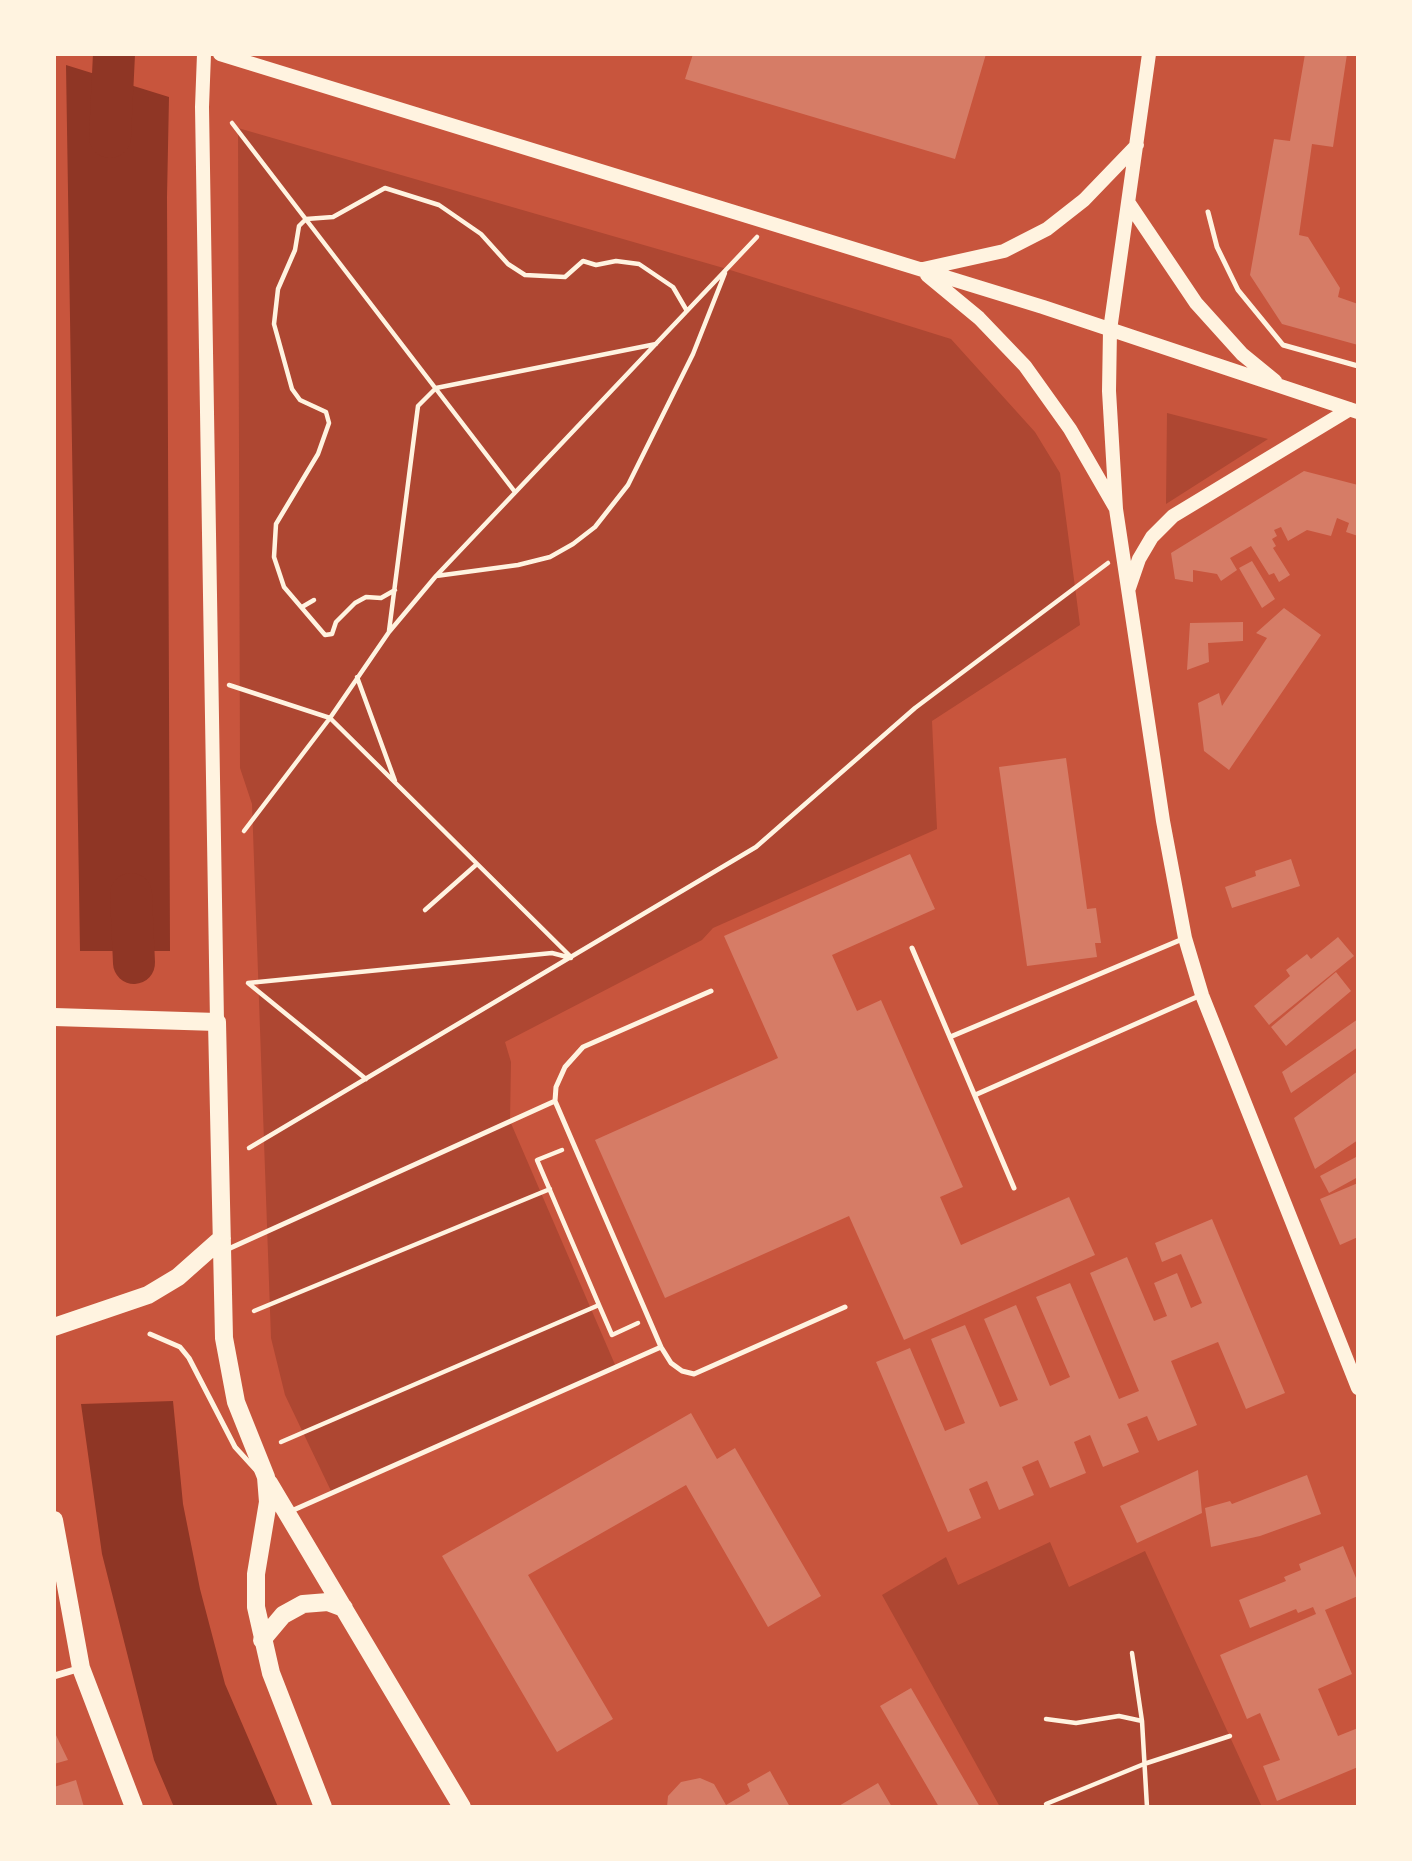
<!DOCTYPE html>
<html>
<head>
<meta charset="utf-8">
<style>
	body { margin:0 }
	#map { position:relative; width:1412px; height:1861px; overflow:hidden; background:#c8553d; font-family:Overpass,sans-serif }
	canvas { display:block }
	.frame { position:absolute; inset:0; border:56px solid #fff3e0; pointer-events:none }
</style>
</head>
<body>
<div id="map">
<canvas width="1412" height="1861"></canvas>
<div class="frame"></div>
</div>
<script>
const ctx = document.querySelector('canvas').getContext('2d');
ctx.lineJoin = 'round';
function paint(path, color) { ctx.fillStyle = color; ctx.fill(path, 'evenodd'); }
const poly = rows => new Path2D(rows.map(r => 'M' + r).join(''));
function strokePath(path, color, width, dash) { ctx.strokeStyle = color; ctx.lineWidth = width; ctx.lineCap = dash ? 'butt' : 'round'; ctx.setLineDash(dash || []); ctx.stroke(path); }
paint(poly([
	[238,128,727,269,951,339,1035,432,1060,473,1080,625,932,721,937,829,713,928,702,940,505,1042,511,1062,510,1121,616,1367,332,1493,285,1395,271,1338,252,804,240,768],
	[1167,413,1268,439,1166,504],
	[1050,1542,1069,1587,1145,1551,1262,1807,1000,1807,882,1595,946,1557,958,1585]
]), '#ae4732');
paint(poly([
	[66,65,169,97,167,197,170,951,80,951],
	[173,1401,183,1504,200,1589,225,1684,278,1807,174,1807,154,1760,102,1554,81,1404]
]), '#8f3625');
strokePath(poly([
	[110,137,114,54],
	[131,894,134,963]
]), '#8f3625', 42);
paint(poly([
	[693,54,986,54,955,159,685,79],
	[1305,54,1347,54,1333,147,1312,144,1299,235,1308,237,1340,288,1338,297,1358,304,1358,345,1282,324,1250,275,1274,139,1290,141],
	[1304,471,1358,485,1358,536,1346,532,1349,523,1337,518,1331,536,1307,530,1288,541,1281,527,1274,530,1277,536,1272,539,1276,546,1273,548,1290,575,1279,582,1274,573,1269,575,1251,546,1230,558,1237,570,1221,581,1217,574,1193,570,1193,582,1175,579,1171,553],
	[1252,561,1275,599,1262,608,1239,568],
	[1284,608,1321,635,1229,770,1204,751,1198,703,1219,693,1222,706,1267,638,1256,633],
	[1243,622,1243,641,1208,643,1209,662,1187,670,1190,623],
	[1066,758,1087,909,1096,908,1101,943,1095,943,1097,957,1027,966,999,767],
	[910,854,935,909,832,955,857,1011,881,1000,963,1187,940,1197,961,1245,1069,1197,1095,1255,904,1340,849,1216,665,1298,595,1140,778,1058,724,936],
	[1291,859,1300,886,1232,908,1225,887,1256,876,1255,871],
	[1338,937,1354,956,1269,1025,1254,1006,1290,976,1286,970,1307,954,1311,959],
	[1336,972,1351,991,1286,1046,1271,1027],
	[1358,1019,1358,1047,1291,1093,1282,1072],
	[1358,1071,1358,1140,1315,1169,1294,1118],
	[1358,1156,1358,1177,1329,1193,1320,1176],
	[1358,1183,1358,1237,1340,1245,1320,1199],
	[1212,1219,1285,1393,1246,1409,1218,1342,1171,1361,1197,1425,1158,1441,1147,1416,1127,1424,1139,1452,1103,1467,1090,1435,1074,1442,1086,1473,1050,1488,1038,1460,1022,1467,1034,1495,999,1510,987,1481,969,1489,981,1518,948,1532,876,1362,910,1348,945,1431,965,1423,931,1339,965,1325,1000,1407,1018,1400,984,1319,1016,1305,1050,1386,1070,1377,1036,1297,1070,1283,1119,1399,1139,1391,1090,1273,1127,1257,1154,1321,1167,1316,1154,1283,1177,1273,1191,1308,1202,1303,1181,1254,1162,1262,1155,1243],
	[691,1413,717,1459,735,1448,821,1596,768,1627,686,1485,528,1575,613,1719,557,1752,442,1556],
	[1198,1470,1202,1513,1137,1543,1120,1506],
	[1307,1475,1321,1514,1260,1536,1211,1547,1205,1508,1230,1501,1232,1504],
	[1343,1546,1358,1583,1358,1596,1325,1610,1352,1674,1318,1689,1338,1736,1358,1728,1358,1767,1277,1801,1263,1766,1280,1760,1260,1713,1247,1719,1220,1655,1316,1614,1313,1607,1298,1613,1296,1609,1250,1628,1239,1600,1286,1581,1284,1577,1301,1570,1299,1564],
	[911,1688,980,1807,939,1807,880,1706],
	[54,1731,68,1760,54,1764],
	[770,1771,790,1807,667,1807,668,1796,681,1782,700,1778,714,1784,726,1805,750,1791,747,1784],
	[76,1780,84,1807,54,1807,54,1787],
	[878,1783,892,1807,837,1807]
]), '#d67c66');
strokePath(poly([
	[232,123,515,492],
	[436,576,518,565,550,557,573,544,595,527,628,485,693,354,725,273],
	[395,590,381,598,366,597,355,603,336,622,332,634,325,635,284,587,274,557,276,524,318,454,329,423,326,412,300,400,292,389,274,324,278,289,295,250,299,226,306,219,333,217,385,188,439,205,481,234,508,264,525,275,565,277,583,261,596,265,616,261,639,264,673,287,687,311],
	[302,607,314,600],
	[389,631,418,406,436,388,656,344],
	[357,677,395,781],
	[229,685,330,718,571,957],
	[244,831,330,718,389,632,436,576,757,237],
	[425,910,477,864],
	[366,1079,248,983,552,953,571,958],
	[249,1148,756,847,915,708,1108,563],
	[599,1305,612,1335,638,1323],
	[254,1311,550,1189],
	[281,1442,599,1305,537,1160,562,1150],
	[1132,1653,1142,1721,1147,1807],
	[1046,1719,1076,1723,1119,1716,1142,1721],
	[1046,1804,1144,1764,1230,1736]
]), '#fff3e0', 4.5);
strokePath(poly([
	[1208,212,1217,247,1238,290,1283,345,1358,366],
	[912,948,1014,1188],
	[711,991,583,1047,565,1067,556,1087,555,1101,661,1347,671,1363,682,1371,694,1374,845,1307],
	[950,1037,1185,938],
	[975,1095,1199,996],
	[226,1250,555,1101],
	[150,1334,180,1347,189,1358,235,1447,256,1470],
	[289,1512,661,1347]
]), '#fff3e0', 5);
strokePath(poly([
	[54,1676,81,1668]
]), '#fff3e0', 7);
strokePath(poly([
	[204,54,202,107,217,1022],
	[220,54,1043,307,1358,412],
	[1149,54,1110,330,1109,391,1116,509,1163,821,1185,938,1202,995,1358,1388],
	[1128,202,1196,303,1242,354,1275,381],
	[923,269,1004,251,1047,229,1084,200,1137,145],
	[927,275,979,318,1025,366,1070,429,1115,507],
	[1129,588,1139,559,1152,537,1173,516,1350,409]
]), '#fff3e0', 14);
strokePath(poly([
	[54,1017,217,1022,224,1338,236,1402,266,1477,268,1502,256,1574,256,1607,271,1673,323,1807],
	[54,1327,148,1295,178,1277,222,1238],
	[269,1483,462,1807],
	[54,1520,81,1668,134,1807],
	[262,1640,283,1615,303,1604,328,1602,344,1608]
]), '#fff3e0', 18);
</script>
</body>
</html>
